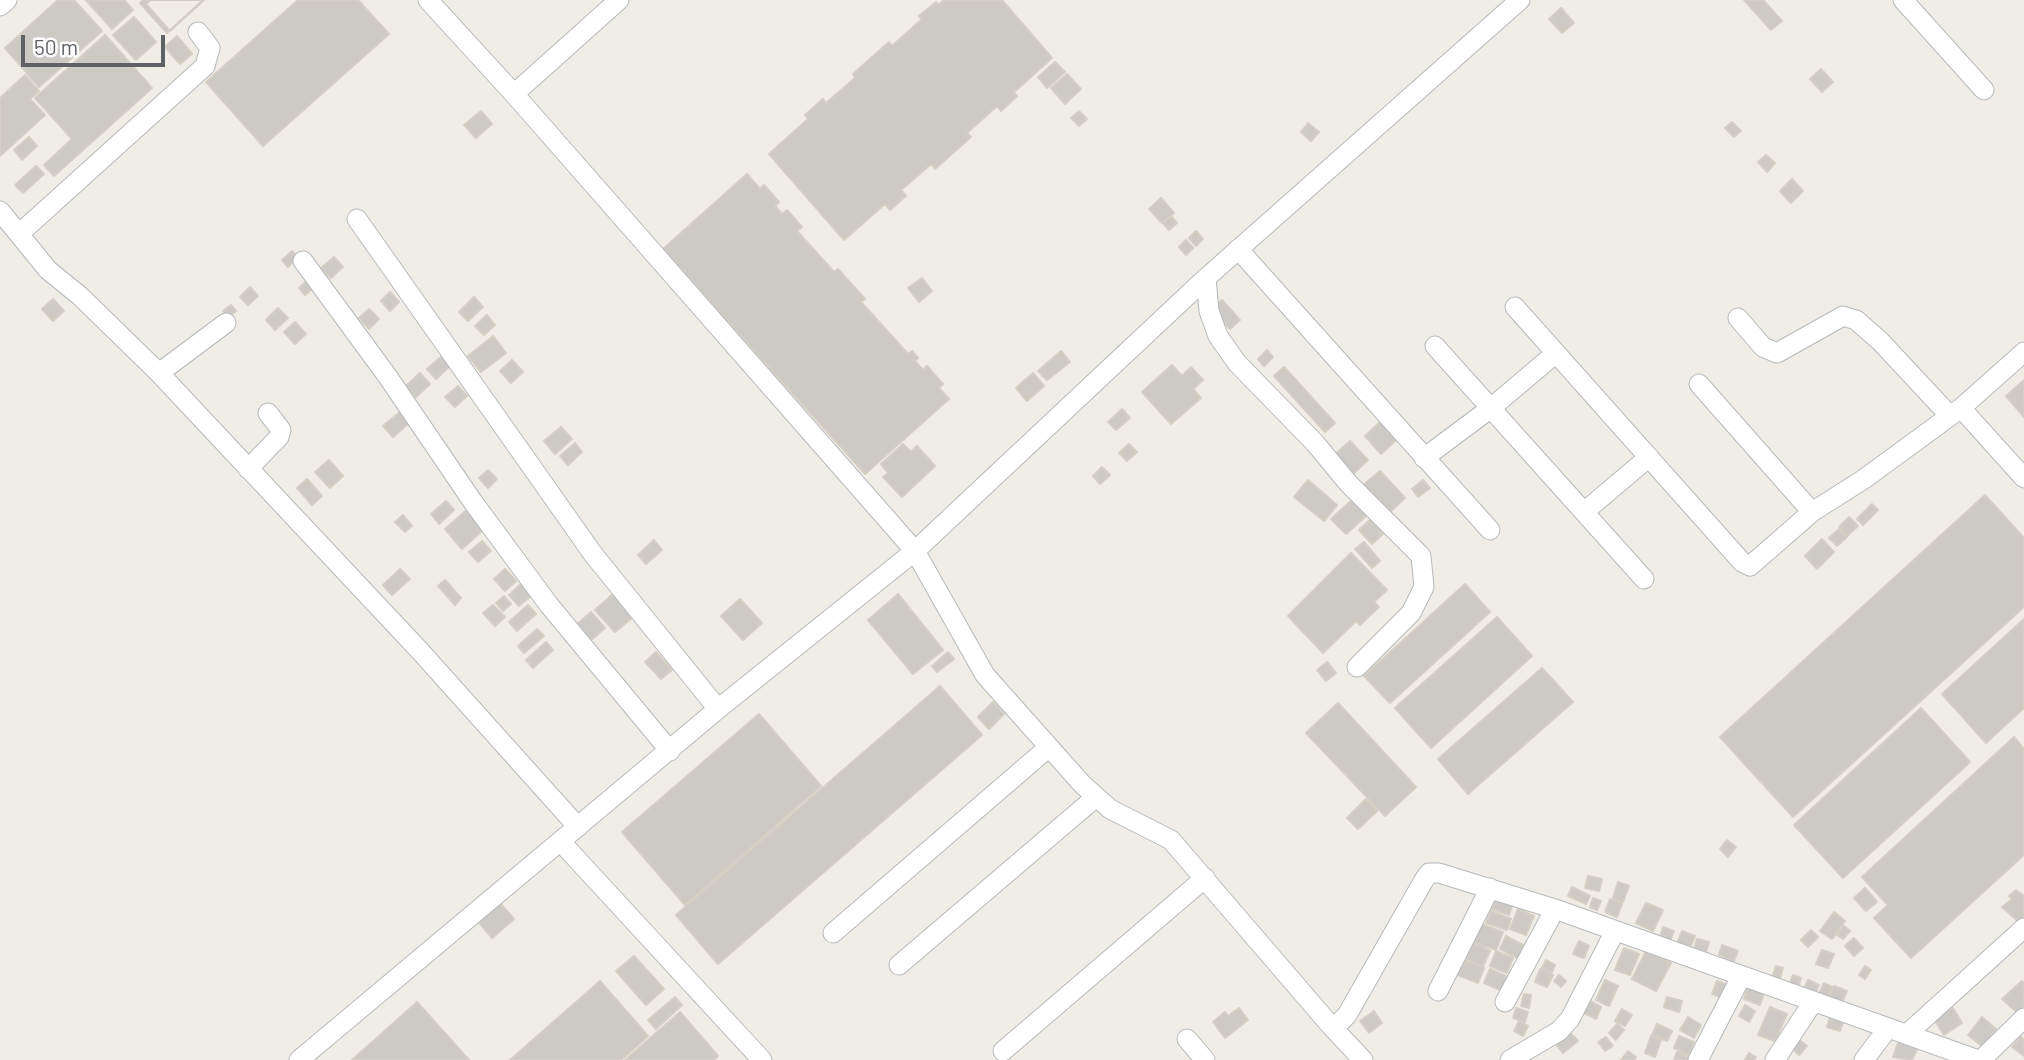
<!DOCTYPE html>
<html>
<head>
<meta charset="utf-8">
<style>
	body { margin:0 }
	#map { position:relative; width:2024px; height:1060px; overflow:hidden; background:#f0ede6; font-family:Barlow,sans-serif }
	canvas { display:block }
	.scale { position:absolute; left:21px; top:35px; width:144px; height:32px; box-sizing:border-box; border:4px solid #5e6266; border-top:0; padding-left:9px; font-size:21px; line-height:24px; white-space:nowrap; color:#5e6266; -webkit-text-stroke:5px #fff; paint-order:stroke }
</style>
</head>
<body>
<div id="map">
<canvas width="2024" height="1060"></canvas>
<div class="scale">50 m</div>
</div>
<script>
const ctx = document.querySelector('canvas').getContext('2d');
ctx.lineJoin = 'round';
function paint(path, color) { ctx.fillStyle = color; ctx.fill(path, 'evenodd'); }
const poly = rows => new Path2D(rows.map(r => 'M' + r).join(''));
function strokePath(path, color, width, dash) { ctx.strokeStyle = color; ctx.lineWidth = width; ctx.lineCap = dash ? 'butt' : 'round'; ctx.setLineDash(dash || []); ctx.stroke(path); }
const building = poly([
	[58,0,74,0,102,31,39,87,5,48,58,0],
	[86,0,124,0,133,10,112,29,86,0],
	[143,0,203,0,167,33,140,3,143,0],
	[150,0,204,0,170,31,146,4,150,0],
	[298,0,358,0,389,34,263,146,206,82,298,0],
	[944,0,1002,0,1052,58,1014,92,1017,96,1001,111,997,106,967,133,971,137,935,169,931,164,901,190,906,196,890,210,885,204,844,240,769,154,808,119,805,115,823,99,826,103,855,78,853,74,889,42,892,46,922,19,919,16,936,2,938,5,944,0],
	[1744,0,1763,0,1782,21,1771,30,1744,0],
	[1561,8,1574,23,1562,33,1549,19,1561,8],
	[134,17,156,42,136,60,113,35,134,17],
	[105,35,152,88,54,176,44,165,72,139,35,98,105,35],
	[177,36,192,54,180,64,165,47,177,36],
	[1055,62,1065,72,1047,88,1038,77,1055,62],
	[1821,69,1833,82,1822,92,1810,79,1821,69],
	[1067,74,1081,89,1065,104,1051,88,1067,74],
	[25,75,39,91,30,99,45,115,0,156,0,98,25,75],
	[481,111,492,124,476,138,464,125,481,111],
	[1079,111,1087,119,1079,126,1071,118,1079,111],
	[1732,122,1741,131,1734,137,1725,128,1732,122],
	[1308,123,1319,132,1311,141,1301,132,1308,123],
	[29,137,37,146,22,160,14,150,29,137],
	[1766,155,1775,163,1767,172,1758,162,1766,155],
	[36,166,44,174,23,193,15,185,36,166],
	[747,174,760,189,764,185,779,202,775,206,782,214,787,210,802,227,797,231,834,272,838,269,865,299,861,302,908,354,912,351,918,358,915,361,923,370,927,366,943,384,939,388,949,399,865,474,663,249,747,174],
	[1792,179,1803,191,1791,203,1780,191,1792,179],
	[1161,198,1174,213,1162,223,1149,209,1161,198],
	[1171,216,1177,223,1169,230,1163,223,1171,216],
	[1196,231,1203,239,1196,246,1189,238,1196,231],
	[1186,240,1193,248,1186,255,1179,247,1186,240],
	[292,251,298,257,288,267,282,260,292,251],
	[334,257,343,267,331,278,321,268,334,257],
	[310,278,317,284,305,295,299,288,310,278],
	[922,278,932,291,919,302,908,288,922,278],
	[250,287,258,296,248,305,240,297,250,287],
	[390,292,399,302,390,311,381,301,390,292],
	[474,297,483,307,468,321,459,312,474,297],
	[53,299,64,311,53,321,42,309,53,299],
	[1222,300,1240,320,1230,329,1212,309,1222,300],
	[231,305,236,311,229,317,223,311,231,305],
	[278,308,288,318,275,330,266,320,278,308],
	[369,309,379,319,369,329,359,318,369,309],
	[487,315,495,325,484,335,475,326,487,315],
	[295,322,306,334,295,344,284,332,295,322],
	[493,336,506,353,481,372,468,356,493,336],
	[1267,350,1273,357,1264,366,1258,359,1267,350],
	[1061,351,1070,362,1047,380,1038,371,1061,351],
	[442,356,450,366,436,379,427,369,442,356],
	[512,360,523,372,511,383,500,371,512,360],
	[1172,365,1182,376,1191,367,1203,380,1193,389,1201,398,1171,424,1142,392,1172,365],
	[1284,367,1335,423,1325,432,1274,376,1284,367],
	[420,373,430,384,416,397,406,386,420,373],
	[1033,373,1044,386,1027,401,1016,388,1033,373],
	[2024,380,2024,417,2006,396,2024,380],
	[458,386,467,396,455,407,445,397,458,386],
	[1122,409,1130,418,1116,430,1108,422,1122,409],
	[400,412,409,423,393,437,383,426,400,412],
	[1381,421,1397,439,1381,454,1365,436,1381,421],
	[561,427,572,439,555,454,544,441,561,427],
	[1350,441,1368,460,1352,475,1334,455,1350,441],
	[575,443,582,452,568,465,560,456,575,443],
	[903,444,911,452,917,446,935,466,902,497,883,477,888,473,881,464,903,444],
	[1129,444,1137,452,1127,461,1119,453,1129,444],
	[329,460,343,476,330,488,315,472,329,460],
	[1102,467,1110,475,1100,484,1093,476,1102,467],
	[488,470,497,479,488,488,479,478,488,470],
	[1380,471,1405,498,1387,515,1361,487,1380,471],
	[307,479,322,496,312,505,297,488,307,479],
	[1308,480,1337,505,1324,521,1294,497,1308,480],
	[1423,480,1430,488,1418,497,1412,489,1423,480],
	[1985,495,2024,538,2024,607,1793,817,1720,737,1985,495],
	[1352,500,1366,516,1346,534,1331,519,1352,500],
	[446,501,454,510,439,524,431,514,446,501],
	[1872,504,1878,510,1863,525,1857,519,1872,504],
	[469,508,486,527,462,549,445,529,469,508],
	[403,515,412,526,405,532,395,522,403,515],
	[1849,517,1858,526,1847,536,1839,527,1849,517],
	[1371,519,1383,534,1372,544,1359,530,1371,519],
	[1839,529,1847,537,1837,546,1829,538,1839,529],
	[1822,539,1834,552,1817,569,1805,556,1822,539],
	[654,540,662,550,646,564,638,555,654,540],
	[482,541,491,551,478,562,469,552,482,541],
	[1364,542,1380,561,1372,568,1355,549,1364,542],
	[1351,553,1387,590,1374,602,1379,607,1360,625,1356,621,1323,653,1288,616,1351,553],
	[400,569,410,579,392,595,383,585,400,569],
	[505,569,516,581,505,591,494,579,505,569],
	[445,580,461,598,455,605,438,586,445,580],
	[523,582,533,594,519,606,509,595,523,582],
	[1465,584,1490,612,1390,703,1364,676,1465,584],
	[613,594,633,617,615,632,595,610,613,594],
	[898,594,943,650,913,674,868,620,898,594],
	[504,596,511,604,503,611,496,603,504,596],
	[740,599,762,623,743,640,721,616,740,599],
	[493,605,505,617,495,626,483,613,493,605],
	[528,605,536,614,517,631,509,622,528,605],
	[591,612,605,628,590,641,576,625,591,612],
	[1497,617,1532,656,1431,748,1395,708,1497,617],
	[2024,619,2024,708,1986,743,1942,694,2024,619],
	[537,629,544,636,524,653,518,646,537,629],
	[546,642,553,650,533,668,526,660,546,642],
	[656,652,672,670,661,679,645,662,656,652],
	[948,652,954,659,937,672,932,666,948,652],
	[1327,662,1336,673,1326,681,1317,670,1327,662],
	[1542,668,1573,702,1468,794,1438,759,1542,668],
	[940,686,982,735,718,964,676,915,940,686],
	[993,702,1004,714,989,729,978,717,993,702],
	[1338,703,1416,787,1385,816,1306,733,1338,703],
	[1921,708,1970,762,1843,878,1794,825,1921,708],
	[759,714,821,786,685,905,622,832,759,714],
	[2014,737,2024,749,2024,855,1911,958,1874,918,1888,905,1862,877,2014,737],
	[1366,799,1377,811,1358,829,1347,818,1366,799],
	[1727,840,1736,847,1728,857,1720,849,1727,840],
	[1588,876,1602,879,1599,891,1585,888,1588,876],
	[1618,882,1629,886,1623,902,1613,898,1618,882],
	[1572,887,1590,896,1586,904,1568,896,1572,887],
	[1865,888,1877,902,1866,911,1854,898,1865,888],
	[2016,890,2024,896,2024,919,2020,923,2002,907,2012,899,2009,896,2016,890],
	[1496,898,1513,903,1509,915,1492,909,1496,898],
	[1593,898,1601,901,1597,910,1590,907,1593,898],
	[1610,899,1622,904,1617,917,1605,912,1610,899],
	[499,902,514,919,492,938,478,921,499,902],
	[1646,903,1663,910,1653,931,1636,923,1646,903],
	[1518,909,1534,916,1526,935,1510,929,1518,909],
	[1491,911,1511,919,1507,930,1486,923,1491,911],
	[1834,912,1845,921,1832,939,1820,931,1834,912],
	[1481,924,1503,932,1496,950,1474,942,1481,924],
	[1844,926,1850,931,1843,939,1837,935,1844,926],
	[1663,927,1674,931,1669,944,1659,940,1663,927],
	[1811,930,1818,937,1808,947,1801,940,1811,930],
	[1682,931,1695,936,1689,951,1676,946,1682,931],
	[1506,936,1525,946,1518,958,1500,949,1506,936],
	[1854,938,1863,948,1854,956,1845,946,1854,938],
	[1697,939,1709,942,1706,952,1694,949,1697,939],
	[1579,941,1589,946,1584,958,1573,954,1579,941],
	[1473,943,1490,951,1483,966,1466,959,1473,943],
	[1722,945,1738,951,1734,961,1719,955,1722,945],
	[1624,948,1639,954,1630,975,1615,970,1624,948],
	[1822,950,1834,954,1828,968,1816,964,1822,950],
	[1496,951,1513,958,1507,973,1490,966,1496,951],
	[1646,951,1671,963,1656,991,1632,979,1646,951],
	[634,956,664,989,646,1005,616,971,634,956],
	[1465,960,1484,968,1478,983,1458,975,1465,960],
	[1546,960,1555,965,1552,972,1542,968,1546,960],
	[1776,966,1783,968,1779,981,1772,978,1776,966],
	[1865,966,1871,970,1865,979,1859,975,1865,966],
	[1490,969,1512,979,1507,993,1484,983,1490,969],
	[1540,969,1553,975,1547,987,1535,982,1540,969],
	[1559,975,1566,981,1561,987,1554,981,1559,975],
	[1793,975,1801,978,1798,988,1789,985,1793,975],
	[1605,980,1618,986,1609,1006,1596,1000,1605,980],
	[1808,980,1819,985,1814,996,1803,991,1808,980],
	[600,981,648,1036,621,1060,510,1060,600,981],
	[1717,981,1731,986,1726,999,1712,994,1717,981],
	[2022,981,2024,983,2024,1011,2020,1015,2002,999,2022,981],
	[1824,983,1832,987,1827,998,1819,994,1824,983],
	[1748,986,1765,991,1760,1005,1744,999,1748,986],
	[1834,986,1847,991,1842,1002,1829,997,1834,986],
	[1524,994,1531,995,1529,1008,1521,1006,1524,994],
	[675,997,682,1005,656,1029,648,1020,675,997],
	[1667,997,1682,1001,1679,1012,1664,1007,1667,997],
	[1588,1000,1601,1007,1596,1019,1582,1012,1588,1000],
	[417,1002,469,1060,352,1060,417,1002],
	[1745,1005,1755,1011,1749,1022,1739,1016,1745,1005],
	[1770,1007,1787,1014,1775,1041,1758,1035,1770,1007],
	[1239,1008,1248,1020,1225,1038,1213,1022,1225,1012,1228,1016,1239,1008],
	[1516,1008,1528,1012,1525,1022,1513,1018,1516,1008],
	[1953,1008,1962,1023,1944,1035,1934,1019,1953,1008],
	[1622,1009,1632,1015,1625,1026,1615,1021,1622,1009],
	[1374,1011,1382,1023,1369,1033,1360,1021,1374,1011],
	[680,1012,718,1056,714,1060,625,1060,680,1012],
	[1830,1016,1844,1020,1840,1031,1827,1027,1830,1016],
	[1688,1017,1701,1025,1694,1038,1680,1030,1688,1017],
	[1982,1017,1996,1029,1983,1047,1968,1035,1982,1017],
	[1519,1021,1528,1026,1523,1036,1514,1031,1519,1021],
	[1617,1024,1624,1030,1616,1040,1609,1033,1617,1024],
	[1657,1024,1672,1031,1667,1041,1652,1035,1657,1024],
	[1568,1031,1578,1041,1563,1053,1555,1043,1568,1031],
	[1651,1036,1661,1040,1655,1057,1645,1053,1651,1036],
	[1679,1036,1694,1042,1689,1055,1674,1048,1679,1036],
	[1606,1037,1613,1046,1605,1051,1598,1042,1606,1037],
	[2021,1037,2024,1040,2024,1056,2012,1047,2021,1037],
	[1797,1038,1807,1046,1799,1055,1790,1047,1797,1038],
	[1899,1040,1919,1045,1912,1060,1893,1057,1899,1040],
	[1628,1051,1636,1057,1634,1060,1621,1060,1628,1051],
	[1677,1052,1689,1057,1688,1060,1674,1060,1677,1052],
	[1749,1053,1756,1057,1754,1060,1745,1060,1749,1053]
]);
paint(building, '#cdc9c5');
strokePath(building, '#d4cec4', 2);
const minor = poly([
	[428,0,514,94,915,551,985,675,1082,784,1110,809,1171,840,1331,1026,1339,1023,1347,1015,1424,880,1429,873,1439,873,1555,909,1978,1060],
	[1903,0,1984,90],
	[0,6,7,0],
	[514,94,619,0],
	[0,211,48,270,80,296,159,373,420,651,578,827],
	[357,219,593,554,718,709],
	[19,234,205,66,210,48,198,32],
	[1238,249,1490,530],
	[303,261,388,377,473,502,549,605,670,751],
	[1206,278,1209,311,1218,336,1237,363,1315,443,1348,483,1421,556,1424,587,1411,613,1357,667],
	[1515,307,1742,562,1750,566,1812,512,1864,479,1961,408,2024,352],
	[1738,318,1763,347,1777,353,1843,316,1856,320,1880,341,1950,416],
	[1435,346,1644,579],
	[159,373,226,323],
	[1699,384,1812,512],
	[1961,408,2024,478],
	[1424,458,1491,408,1556,353],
	[248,469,279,437,281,430,268,413],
	[1584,512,1649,457],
	[561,842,762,1060],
	[833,933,1049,747],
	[899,965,1096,797],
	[1438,991,1490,888],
	[1505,1002,1555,909],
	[1331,1026,1363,1060],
	[1907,1034,2024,928],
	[1187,1039,1205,1060],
	[1003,1051,1205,878],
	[299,1060,718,709,915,551,1206,278,1520,0],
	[1510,1060,1559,1031,1570,1019,1615,931],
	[1698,1060,1741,977],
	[1775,1060,1813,1002],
	[1864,1060,1888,1028],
	[1981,1060,2024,1018]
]);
strokePath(minor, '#b6b9bc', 21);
strokePath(minor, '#fff', 19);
</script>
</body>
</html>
